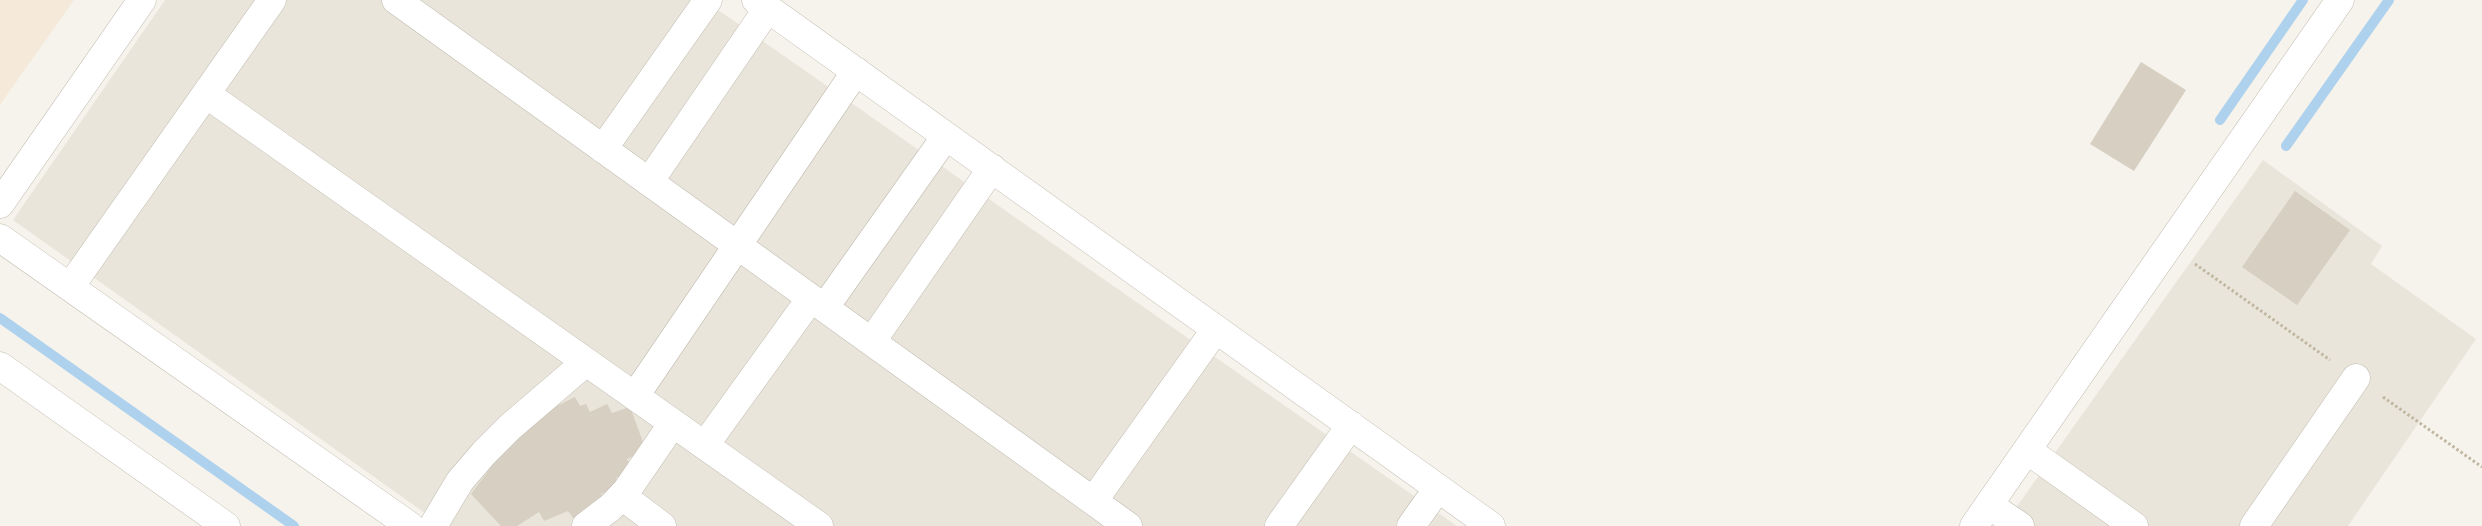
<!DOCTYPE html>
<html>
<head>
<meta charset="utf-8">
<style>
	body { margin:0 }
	canvas { display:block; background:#f5f3ec }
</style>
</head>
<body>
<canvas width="2482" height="526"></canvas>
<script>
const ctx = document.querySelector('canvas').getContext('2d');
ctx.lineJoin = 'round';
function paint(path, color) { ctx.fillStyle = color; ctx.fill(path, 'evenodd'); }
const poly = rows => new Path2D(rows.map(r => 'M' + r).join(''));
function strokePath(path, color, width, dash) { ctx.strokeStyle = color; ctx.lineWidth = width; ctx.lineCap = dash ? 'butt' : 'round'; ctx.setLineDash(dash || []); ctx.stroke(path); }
paint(poly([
	[165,0,704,0,1457,526,443,526,13,220],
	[2263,160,2382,246,2371,264,2476,339,2348,526,2003,526]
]), '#e9e5db');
paint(poly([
	[0,0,74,0,0,105]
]), '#f5eada');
strokePath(poly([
	[2220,120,2303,0],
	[2286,146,2389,0],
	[0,318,294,526]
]), '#aed1ed', 10);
paint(poly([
	[2141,62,2186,90,2134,171,2090,144],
	[2295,191,2350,230,2297,305,2242,267],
	[575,397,580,406,586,404,590,412,607,404,612,413,630,407,646,450,627,459,631,470,616,478,619,486,601,494,603,502,573,518,568,511,544,521,539,512,517,526,501,526,471,494,492,466,487,453,523,434,518,425]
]), '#d6cfc2');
const minor = poly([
	[396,0,1128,526],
	[756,0,1491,526],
	[206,94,819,526],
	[603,149,708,0],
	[649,182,768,8],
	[0,204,142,0],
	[0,238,410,526],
	[70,287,272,0],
	[825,307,946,136],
	[872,341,992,168],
	[0,366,226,526],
	[635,396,856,71],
	[705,445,811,298],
	[2027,450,2134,526],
	[622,496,662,526],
	[1094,500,1216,329],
	[1989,505,2020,526],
	[433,526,460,481,484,453,510,427,586,362],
	[586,526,611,507,627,490,673,423],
	[1279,526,1351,425],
	[1411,526,1438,488],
	[1974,526,2340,0],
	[2254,526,2356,378]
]);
strokePath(minor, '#c0bbaf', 29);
strokePath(poly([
	[2195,264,2330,360],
	[2383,397,2482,467]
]), '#c1b7a1', 3, [2.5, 2.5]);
strokePath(minor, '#fff', 28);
</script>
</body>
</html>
